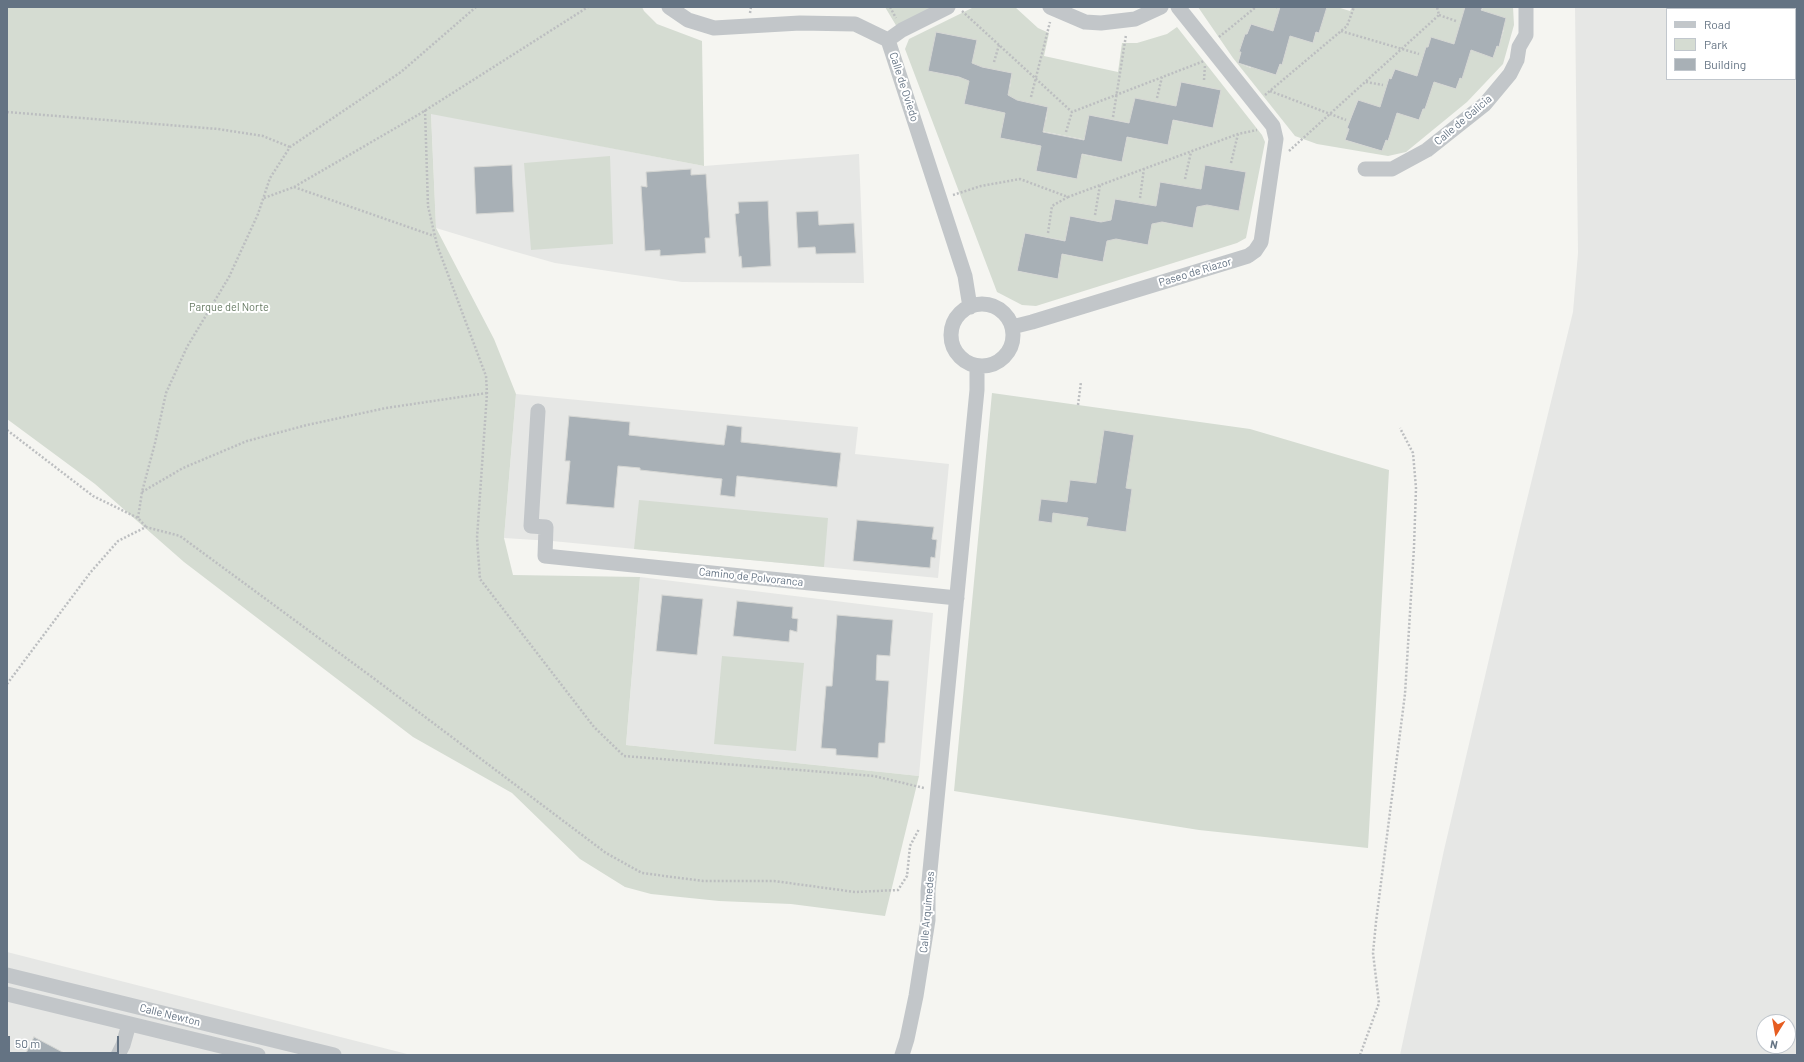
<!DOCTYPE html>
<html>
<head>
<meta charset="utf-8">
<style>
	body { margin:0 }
	#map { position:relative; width:1804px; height:1062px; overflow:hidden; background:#f5f5f1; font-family:Barlow,sans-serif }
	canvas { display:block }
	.frame { position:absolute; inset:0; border:8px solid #647383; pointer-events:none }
	.legend { position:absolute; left:1666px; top:8px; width:130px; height:72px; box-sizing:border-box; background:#fff; border:1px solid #c1c7cd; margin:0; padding:5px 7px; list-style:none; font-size:12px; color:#647383 }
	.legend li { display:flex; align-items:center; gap:8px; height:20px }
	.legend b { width:20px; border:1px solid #c1c7cd }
	.north { position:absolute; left:1756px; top:1014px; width:40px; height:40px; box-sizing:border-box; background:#fff; border:1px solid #c1c7cd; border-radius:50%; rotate:191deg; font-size:11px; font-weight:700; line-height:16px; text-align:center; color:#647383 }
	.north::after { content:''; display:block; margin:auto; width:14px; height:18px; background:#e65d21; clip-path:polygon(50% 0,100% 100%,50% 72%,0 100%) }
	.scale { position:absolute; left:8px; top:1036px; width:111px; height:18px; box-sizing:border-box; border:2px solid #647383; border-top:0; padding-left:5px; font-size:12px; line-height:14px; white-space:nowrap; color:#647383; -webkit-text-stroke:3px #fff; paint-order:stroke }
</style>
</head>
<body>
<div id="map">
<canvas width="1804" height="1062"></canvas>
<div class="frame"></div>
<ul class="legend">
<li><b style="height:5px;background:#c2c6c9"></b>Road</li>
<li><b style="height:11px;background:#d5dcd2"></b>Park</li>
<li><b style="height:11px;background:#a8b0b6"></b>Building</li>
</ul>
<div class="north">N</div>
<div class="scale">50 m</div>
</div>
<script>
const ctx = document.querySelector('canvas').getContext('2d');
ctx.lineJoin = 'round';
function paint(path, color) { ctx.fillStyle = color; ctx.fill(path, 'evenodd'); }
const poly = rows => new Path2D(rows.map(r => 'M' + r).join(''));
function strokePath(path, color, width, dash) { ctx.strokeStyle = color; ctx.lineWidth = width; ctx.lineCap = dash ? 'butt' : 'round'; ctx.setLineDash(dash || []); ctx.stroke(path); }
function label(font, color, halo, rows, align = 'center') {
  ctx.font = font + ' Barlow,sans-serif'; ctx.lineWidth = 4; ctx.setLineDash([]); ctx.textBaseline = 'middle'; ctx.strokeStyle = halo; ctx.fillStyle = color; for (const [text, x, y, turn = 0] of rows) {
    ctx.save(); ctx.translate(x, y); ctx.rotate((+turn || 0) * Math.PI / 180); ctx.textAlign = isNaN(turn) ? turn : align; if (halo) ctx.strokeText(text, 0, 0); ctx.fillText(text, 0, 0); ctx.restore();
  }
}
paint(poly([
	[1575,7,1797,7,1797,1055,1400,1055,1444,850,1519,532,1573,312,1578,253],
	[1667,9,1795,9,1795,79,1667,79],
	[1764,1022,1788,1022,1788,1046,1764,1046],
	[431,113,704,166,859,154,864,283,682,282,555,263,502,248,436,228],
	[516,394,858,427,855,454,949,464,938,578,552,541,504,538],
	[640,577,933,613,919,776,626,745],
	[7,952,411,1055,7,1055]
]), '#e6e7e5');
paint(poly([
	[7,7,642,7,644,11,657,24,702,41,704,166,431,114,436,228,494,339,516,394,504,538,513,575,640,577,626,745,919,776,885,916,791,904,719,901,651,894,625,887,580,859,512,793,413,737,184,562,95,484,7,419],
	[885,7,932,7,897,27],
	[974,7,1015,7,1038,28,1049,33,1044,56,1118,72,1122,43,1137,43,1167,34,1177,27,1262,135,1265,142,1246,238,1237,243,1036,306,1022,305,997,292,905,49,909,39],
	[936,32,976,40,964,64,1012,73,1010,87,1002,86,1000,97,1048,107,1046,120,1038,119,1036,130,1092,141,1089,115,1130,123,1183,108,1185,97,1178,95,1181,82,1221,90,1218,103,1211,102,1216,115,1213,128,1166,119,1171,132,1168,145,1120,136,1125,148,1122,162,1074,153,1076,179,1036,171,1039,157,1048,147,1000,138,1003,124,1013,114,964,104,967,91,977,81,929,71],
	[1206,165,1246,172,1191,202,1189,213,1196,214,1193,228,1146,219,1151,231,1148,245,1101,236,1106,249,1103,262,1055,253,1060,265,1058,279,1017,271,1020,258,1028,259,1022,247,1025,233,1072,242,1067,229,1070,216,1118,225,1112,212,1115,199,1163,208,1158,195,1160,182,1208,191,1203,178],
	[1198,7,1280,7,1273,38,1262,35,1264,28,1251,24,1247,34,1245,34,1240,52,1241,52,1238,63,1251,68,1254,60,1265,63,1263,71,1276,75,1280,64,1282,65,1291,28,1300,39,1313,43,1316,32,1319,33,1325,7,1337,7,1350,11,1352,7,1468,7,1453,52,1426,47,1416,83,1406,80,1408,73,1395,69,1391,79,1389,78,1380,115,1358,100,1347,128,1349,129,1345,140,1382,151,1386,140,1388,141,1398,105,1406,116,1419,120,1423,109,1425,109,1434,74,1443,85,1456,89,1460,78,1461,79,1471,42,1480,53,1493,57,1497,46,1499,47,1504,29,1479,17,1483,7,1513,7,1514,25,1503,64,1467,102,1406,152,1388,156,1317,144,1295,136,1233,58],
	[610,156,613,244,531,250,524,163],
	[992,393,1250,429,1389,470,1368,848,1199,830,954,791],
	[639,500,828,518,824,567,634,549],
	[722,656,804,663,796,751,714,744]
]), '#d5dcd2');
const building = poly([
	[1280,7,1327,7,1319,33,1316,32,1313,43,1290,36,1282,65,1280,64,1276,75,1238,63,1241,52,1239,52,1245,34,1247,34,1251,24,1273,31,1280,7],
	[1465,7,1483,7,1481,10,1506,18,1499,47,1497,46,1493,58,1471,50,1462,79,1460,78,1456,89,1434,82,1425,109,1423,109,1419,120,1397,113,1388,141,1386,140,1382,151,1345,140,1349,129,1347,128,1358,100,1380,107,1389,78,1391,79,1395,69,1417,76,1426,47,1428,47,1431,37,1454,44,1465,7],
	[936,32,977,40,972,63,982,67,1012,73,1008,95,1017,100,1048,107,1043,132,1084,140,1089,115,1129,123,1135,98,1176,106,1181,82,1221,90,1213,128,1173,120,1168,145,1127,137,1122,162,1082,154,1077,179,1036,171,1041,146,1000,138,1005,113,964,104,969,81,959,77,928,71,936,32],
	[512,165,514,212,476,214,474,167,512,165],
	[1205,165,1246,172,1239,211,1207,205,1197,207,1193,228,1162,222,1152,224,1148,245,1116,239,1107,241,1103,262,1062,254,1058,279,1017,271,1025,233,1065,241,1070,216,1101,222,1111,220,1115,199,1156,206,1160,182,1201,189,1205,165],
	[691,169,691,175,706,174,710,238,705,238,706,253,660,256,660,250,645,251,641,186,647,187,646,172,691,169],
	[768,201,771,266,742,268,741,256,739,257,735,214,739,213,738,202,768,201],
	[818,211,819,225,854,223,856,253,816,254,815,247,798,248,796,212,818,211],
	[569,416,630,422,629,435,724,445,727,425,742,427,741,442,841,453,837,487,737,476,735,497,720,495,722,479,640,470,640,468,618,466,614,508,566,504,570,461,565,461,569,416],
	[1104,430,1134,435,1126,488,1132,489,1126,532,1086,526,1088,518,1053,513,1052,523,1038,521,1041,499,1067,502,1070,480,1096,483,1104,430],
	[857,520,934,527,932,539,937,540,935,558,931,557,930,568,853,561,857,520],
	[662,595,703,599,697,655,656,651,662,595],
	[737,601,793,607,792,618,798,619,797,632,790,630,789,642,733,636,737,601],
	[837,615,893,620,890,656,877,655,876,680,889,681,885,743,879,743,878,758,836,755,836,749,821,748,826,686,832,686,837,615],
	[34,1037,68,1055,25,1055,34,1037]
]);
paint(building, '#a8b0b6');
strokePath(building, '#d6d7d4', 1);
strokePath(poly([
	[890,7,896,18],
	[1276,7,1277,7],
	[962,11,1072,112,1204,61],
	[750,13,751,7],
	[1439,15,1456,21],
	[1341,31,1419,54],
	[1219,37,1256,7],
	[994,62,999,45],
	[1204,80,1205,65],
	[1366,82,1383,85],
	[1270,91,1346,120],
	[1265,95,1347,26,1354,7],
	[1031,97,1050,22],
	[1157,98,1162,77],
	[425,110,428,206,437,245,486,376,487,393,477,538,480,579,594,727,624,756,874,776,924,788],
	[7,112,218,129,263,136,290,147],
	[1113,117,1126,35],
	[1066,132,1072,112],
	[1289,151,1439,15,1437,7],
	[1231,163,1238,134],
	[1185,179,1191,152],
	[294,187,434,236],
	[953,195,981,186,1020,179,1068,197,1238,134,1257,130],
	[264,198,294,187,418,115,588,7],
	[1140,198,1144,168],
	[1095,215,1100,185],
	[1048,233,1052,206,1068,197],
	[1078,405,1081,382],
	[7,430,93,496,138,518,146,527],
	[142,492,183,468,247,441,307,425,386,408,487,393],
	[138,518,142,492,155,443,166,393,187,347,229,277,258,214,270,178,290,147,401,72,476,7],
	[7,684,90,573,118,541,146,527,180,536,376,680,606,853,642,873,703,881,774,881,855,892,898,890,907,876,910,846,919,829],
	[1360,1055,1379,1003,1373,953,1376,922,1405,694,1414,547,1416,488,1413,453,1400,428]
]), '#bcbec0', 2.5, [2, 2]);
strokePath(poly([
	[669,7,688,20,714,28,800,23,855,24,888,40,965,276,970,307],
	[1050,7,1085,22,1101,23,1135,19,1161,7],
	[888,40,902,30,948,7],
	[1365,169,1392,169,1427,150,1485,104,1510,74,1517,60,1519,47,1526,35,1526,7],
	'951 335a31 31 0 1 1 62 0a31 31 0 1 1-62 0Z',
	[1012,327,1032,322,1248,256,1255,251,1261,242,1276,139,1273,126,1178,7],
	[538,411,531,526,546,527,545,556,957,598],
	[7,975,334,1055],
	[7,994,258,1055],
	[118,1055,123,1045,129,1024],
	[902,1055,907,1039,916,996,928,920,928,891,977,390,977,366]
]), '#c2c6c9', 15);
label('11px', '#647383', '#fff', [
	["Calle de Oviedo",904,87,72],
	["Calle de Galicia",1463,120,-40],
	["Paseo de Riazor",1195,272,-17],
	["Camino de Polvoranca",751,577,6],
	["Calle Arquímedes",927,912,-85],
	["Calle Newton",170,1015,14]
]);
label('11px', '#667a63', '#fff', [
	["Parque del Norte",229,307]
]);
</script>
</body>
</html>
